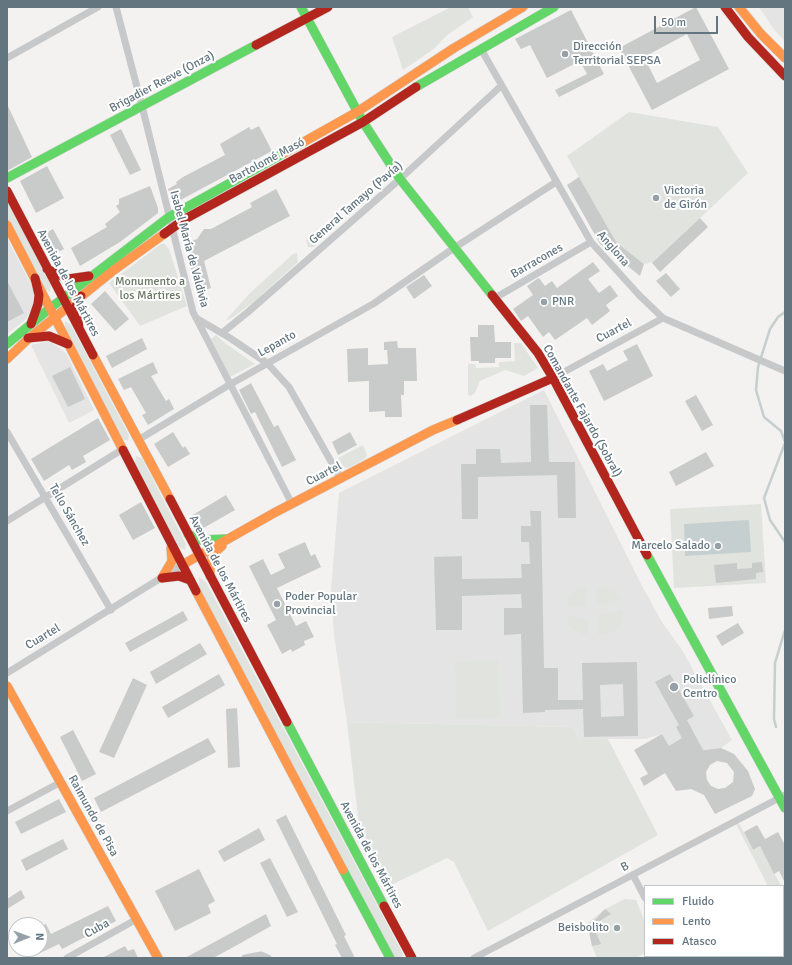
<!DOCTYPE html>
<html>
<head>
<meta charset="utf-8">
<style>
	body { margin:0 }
	#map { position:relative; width:792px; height:965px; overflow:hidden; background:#f3f2f0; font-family:Signika,sans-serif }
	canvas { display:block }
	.frame { position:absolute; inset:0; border:8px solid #637680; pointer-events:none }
	.legend { position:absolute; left:644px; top:885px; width:140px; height:72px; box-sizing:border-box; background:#fff; border:1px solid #c1c8cc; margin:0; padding:5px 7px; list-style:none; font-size:12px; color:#637680 }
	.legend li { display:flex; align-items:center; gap:8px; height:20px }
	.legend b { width:20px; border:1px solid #c1c8cc }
	.north { position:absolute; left:8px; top:917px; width:40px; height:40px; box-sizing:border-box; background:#fff; border:1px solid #c1c8cc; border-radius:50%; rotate:89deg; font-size:11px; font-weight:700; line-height:16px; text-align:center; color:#637680 }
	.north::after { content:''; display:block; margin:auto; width:14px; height:18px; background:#95a1a7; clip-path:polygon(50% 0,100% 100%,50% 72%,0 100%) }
	.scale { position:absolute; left:654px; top:16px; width:64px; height:18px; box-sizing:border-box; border:2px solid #637680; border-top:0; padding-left:5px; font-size:12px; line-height:14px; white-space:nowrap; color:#637680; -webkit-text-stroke:3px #fff; paint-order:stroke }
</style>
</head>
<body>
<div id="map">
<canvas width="792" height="965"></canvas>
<div class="frame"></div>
<ul class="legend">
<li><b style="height:5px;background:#63d668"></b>Fluido</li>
<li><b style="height:5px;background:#ff974d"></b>Lento</li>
<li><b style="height:5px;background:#b3261e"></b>Atasco</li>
</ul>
<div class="north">N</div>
<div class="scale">50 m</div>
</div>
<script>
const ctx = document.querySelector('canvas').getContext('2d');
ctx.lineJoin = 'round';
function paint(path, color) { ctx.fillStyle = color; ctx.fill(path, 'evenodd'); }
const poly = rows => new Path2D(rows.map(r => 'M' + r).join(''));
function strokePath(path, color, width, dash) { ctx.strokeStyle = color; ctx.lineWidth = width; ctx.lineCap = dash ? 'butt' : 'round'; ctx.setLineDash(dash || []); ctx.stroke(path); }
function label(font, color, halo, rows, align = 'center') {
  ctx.font = font + ' Signika,sans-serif'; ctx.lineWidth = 4; ctx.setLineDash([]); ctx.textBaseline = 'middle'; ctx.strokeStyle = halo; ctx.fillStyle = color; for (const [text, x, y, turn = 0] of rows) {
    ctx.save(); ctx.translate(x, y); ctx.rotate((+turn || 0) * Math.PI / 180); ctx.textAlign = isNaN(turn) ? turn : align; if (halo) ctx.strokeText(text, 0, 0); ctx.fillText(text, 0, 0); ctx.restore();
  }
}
paint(poly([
	[759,7,785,7,785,42,773,28],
	[7,238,32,286,34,294,33,304,26,319,7,334],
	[50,341,66,353,94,410,69,423,31,345],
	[544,390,641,584,662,622,682,650,732,740,721,748,707,749,677,761,662,734,646,739,579,739,574,727,347,722,334,635,331,590,339,493]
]), '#e3e4e3');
paint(poly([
	[451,7,468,7,473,17,446,36,434,49,403,70,392,37],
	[629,112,718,127,748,173,653,262,644,264,615,241,567,156],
	[7,201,51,284,50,292,42,287,7,220],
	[319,229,324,236,314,247,308,247,306,240],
	[161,244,165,244,169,249,187,306,140,326,109,283],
	[297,253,298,262,255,301,233,317,225,321,250,293,293,254],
	[65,321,71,325,129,435,128,441,121,438,65,329],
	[216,335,225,343,255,364,230,377,211,339],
	[514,343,521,343,538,368,524,376,505,370,480,381,475,393,471,396,468,395,468,364,475,364,476,368,499,367,499,362,515,361],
	[363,445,367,455,365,459,352,466,347,468,343,466,338,458],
	[136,456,142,458,186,544,185,550,179,547,135,463],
	[761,504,766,583,674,588,670,509],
	[199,577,206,582,403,954,402,958,395,958,199,588],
	[599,586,614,590,621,599,606,605,597,605,596,588],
	[580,587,585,587,587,589,587,607,568,606,568,596],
	[624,610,620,625,614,631,607,634,597,634,597,616],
	[568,616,588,619,588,632,585,635,574,630,568,625],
	[498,660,500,718,456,719,455,662],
	[347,722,574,727,579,739,608,739,658,835,488,931,454,862,447,858,387,887,360,834],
	[739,823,753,850,760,846,781,886,768,886,736,824],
	[783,890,785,894,785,950,783,951],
	[625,899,636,900,645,922,645,953,636,958,597,958,592,946,589,926,590,921,605,909],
	[679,956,780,956,781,958,680,958]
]), '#e1e4de');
paint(poly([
	[749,520,751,552,685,556,684,524]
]), '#c5cfd0');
strokePath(poly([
	[785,312,778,317,770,329,758,367,756,390,764,417,781,431,785,442],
	[785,443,764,498,770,520,785,542],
	[776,727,774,719,775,663,785,630]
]), '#c5cfd0', 2.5);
paint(poly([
	[696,7,729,69,652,110,619,48],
	[687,34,700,60,657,83,644,57],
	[571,10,604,74,559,97,555,90,587,74,580,61,547,78,530,45,521,49,515,39],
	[7,104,32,157,7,171],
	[259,126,272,151,173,204,168,189,177,184,176,182,183,177,225,155,220,144,249,127,251,130],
	[121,129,141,170,130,175,110,135],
	[47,166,64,198,36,213,20,181],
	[579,177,616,242,644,264,640,276,600,244,567,185],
	[150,186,158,208,158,213,120,242,80,266,71,248,107,227,105,224,120,212,116,206,119,204,119,199],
	[276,189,290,216,204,261,211,288,204,290,202,283,195,284,189,261,193,260,189,242,197,239,204,229,211,229,252,207,250,203],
	[700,218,708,227,660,272,652,263],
	[53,229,64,249,49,257,39,237],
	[593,262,600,271,588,279,599,293,610,285,618,296,606,305,610,311,592,325,587,318,555,340,549,332,543,337,528,316,521,321,513,309,533,295,527,286,537,279,539,278,545,286,552,281,557,288],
	[666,273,680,289,671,297,656,281],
	[424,275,432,286,414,299,406,287],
	[7,281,24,313,7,322],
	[105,291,129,319,115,331,91,304],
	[478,325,494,325,495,342,511,342,511,358,495,358,495,363,479,363,479,361,471,361,470,337,478,337],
	[142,338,147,349,112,368,106,356],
	[397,341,398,348,416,348,417,381,404,381,404,395,401,395,402,417,385,417,385,411,369,412,369,381,348,382,347,349,368,348,368,365,388,364,387,350,384,350,384,342],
	[637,344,653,376,604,401,589,371,603,364,607,371,628,360,623,351],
	[153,362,158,373,151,376,166,401,169,399,174,409,148,425,142,415,146,413,131,387,124,390,118,379],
	[70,367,85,399,68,407,52,376],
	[251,383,274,427,278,425,296,460,282,467,255,412,251,414,239,390],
	[696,395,713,425,702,431,685,401],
	[530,405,547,405,549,462,575,462,576,518,558,518,557,475,478,477,478,519,462,519,461,464,476,464,476,449,500,449,501,463,531,462],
	[98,418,110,440,83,456,86,462,72,470,69,465,44,481,31,459],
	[173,432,183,448,185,446,190,454,168,467,154,444],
	[350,432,357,445,338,455,332,442],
	[706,452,714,466,676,486,669,472],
	[226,495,235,510,200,530,191,516],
	[141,502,155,528,133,540,119,515],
	[530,511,541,511,544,668,558,668,558,700,583,700,582,663,637,662,638,736,584,737,583,709,545,710,545,712,523,713,521,634,504,635,504,608,522,608,521,594,462,596,462,630,436,630,434,557,462,556,462,579,522,578,521,564,530,564,529,542,521,542,521,526,531,526],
	[623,684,624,716,601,717,600,685],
	[305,542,311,556,315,554,321,567,277,588,296,626,306,621,314,637,304,641,305,645,292,652,291,649,282,654,267,625,276,620,249,566,263,559,271,575,285,568,278,554],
	[762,562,763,572,756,573,756,579,716,583,714,565,737,563,737,569,752,568,752,563],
	[732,606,733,616,709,619,708,608],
	[183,611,188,620,130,652,125,643],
	[738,623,744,633,722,646,716,636],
	[200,643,207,654,156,684,150,672],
	[219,674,225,685,168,718,162,707],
	[670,674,694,716,687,720,703,750,721,748,734,754,748,771,755,789,752,796,715,814,704,795,691,789,676,791,665,773,644,786,640,778,648,774,634,750,662,734,669,746,682,738,676,727,679,725,655,682],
	[717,761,727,763,734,772,733,782,725,788,718,789,711,786,707,780,706,772,710,765],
	[133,678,147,685,114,758,99,752],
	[237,708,240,767,228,768,226,709],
	[73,730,96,774,82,781,60,737],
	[208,738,216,752,101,812,94,798],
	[59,799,66,812,21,834,15,822],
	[286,815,346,935,344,936,355,958,342,958,335,945,337,944,276,820],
	[757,825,765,839,778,832,785,845,785,883,779,871,774,874,760,846,753,850,744,832],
	[259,828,265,840,224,862,218,851],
	[63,839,68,849,26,871,21,860],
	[270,858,298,912,287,917,260,863],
	[199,869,215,901,208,905,211,913,175,931,155,891],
	[21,890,25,898,7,909,7,899],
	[108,906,116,921,62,949,59,944,40,953,40,927,46,924,51,934],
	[605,909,611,914,593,925,592,923],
	[266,914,271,926,230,949,213,958,185,958],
	[591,922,601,944,592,946,587,923],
	[125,946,128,951,134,949,138,958,102,958]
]), '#c9caca');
const fast = poly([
	[301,7,363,122,400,179,492,295],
	[416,87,554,7],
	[7,178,256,45],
	[7,344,49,309,169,217,284,153],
	[188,534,200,540,226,539],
	[647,555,785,808],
	[287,722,384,906],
	[343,870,390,958]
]);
const slow = poly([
	[739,7,761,34,785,58],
	[284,153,357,112,454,48,523,7],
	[7,225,123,450],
	[93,355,170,499],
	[7,359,28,339,114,270,164,234],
	[182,565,274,513,433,430,457,420],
	[210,576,210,563,213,554,222,546],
	[162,578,172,561,171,548],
	[196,591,343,870],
	[7,686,158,958]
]);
const jam = poly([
	[725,7,748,37,785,76],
	[256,45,328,7],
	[7,191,93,355],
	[164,234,185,219,363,122,416,87],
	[47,269,68,279,89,276],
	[492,295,538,353,553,378,647,555],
	[31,324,38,304,39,295,35,278],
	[79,328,76,306,81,296],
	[28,338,49,336,68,344],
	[457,420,553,378],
	[123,450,196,591],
	[170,499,287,722],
	[162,578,179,576,190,580],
	[384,906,412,958]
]);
strokePath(fast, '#cfd0d0', 10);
strokePath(slow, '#cfd0d0', 10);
strokePath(jam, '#cfd0d0', 10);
strokePath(poly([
	[116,7,142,106,193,312,292,504],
	[481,49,591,242,640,296,663,318,785,371],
	[7,58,98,7],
	[495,298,591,242],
	[196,318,230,338,267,363,289,387,341,479],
	[222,333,248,312,400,179,501,86],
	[553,378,663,318],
	[7,432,111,610],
	[138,440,229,385,373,304,454,248,556,182],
	[7,521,123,449],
	[7,673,182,565],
	[7,811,61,782],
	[633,875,645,898],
	[673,956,674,958],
	[67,958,137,919],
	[245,958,261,955,268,958],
	[474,958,785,795]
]), '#c7c8c9', 7);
strokePath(fast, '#63d668', 9);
strokePath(slow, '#ff974d', 9);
strokePath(jam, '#b3261e', 9);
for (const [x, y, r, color] of [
	[565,54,4,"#95a1a7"],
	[656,198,4,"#95a1a7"],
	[544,302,4,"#95a1a7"],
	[718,546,4,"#95a1a7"],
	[277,604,4,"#95a1a7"],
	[674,687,5,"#95a1a7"],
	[617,928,4,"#95a1a7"]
]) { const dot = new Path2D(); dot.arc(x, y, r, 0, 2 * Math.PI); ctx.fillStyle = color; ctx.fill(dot); strokePath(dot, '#fff', 1.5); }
label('12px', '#637680', '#fff', [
	["Dirección",573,47],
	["Territorial SEPSA",573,61],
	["Victoria",664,191],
	["de Girón",664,205],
	["PNR",552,302],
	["Marcelo Salado",710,546,"right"],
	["Poder Popular",285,597],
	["Provincial",285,611],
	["Policlínico",683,680],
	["Centro",683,694],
	["Beisbolito",609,928,"right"]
], 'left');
label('12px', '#637680', '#fff', [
	["Brigadier Reeve (Onza)",162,82,-28],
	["Bartolomé Masó",267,161,-28],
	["General Tamayo (Pavía)",356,203,-41],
	["Isabel María de Valdivia",189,249,75],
	["Anglona",613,249,49],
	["Barracones",537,261,-30],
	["Avenida de los Mártires",68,283,62],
	["Cuartel",614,331,-28],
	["Lepanto",277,344,-29],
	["Comandante Fajardo (Sobral)",582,411,61],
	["Cuartel",324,474,-27],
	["Tello Sánchez",69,515,60],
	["Avenida de los Mártires",220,569,62],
	["Cuartel",43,637,-31],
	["Raimundo de Pisa",93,816,61],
	["Avenida de los Mártires",371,855,62],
	["B",625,867,-28],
	["Cuba",97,929,-29]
]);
label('12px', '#687762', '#fff', [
	["Monumento a",150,282],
	["los Mártires",150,296]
]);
</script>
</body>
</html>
